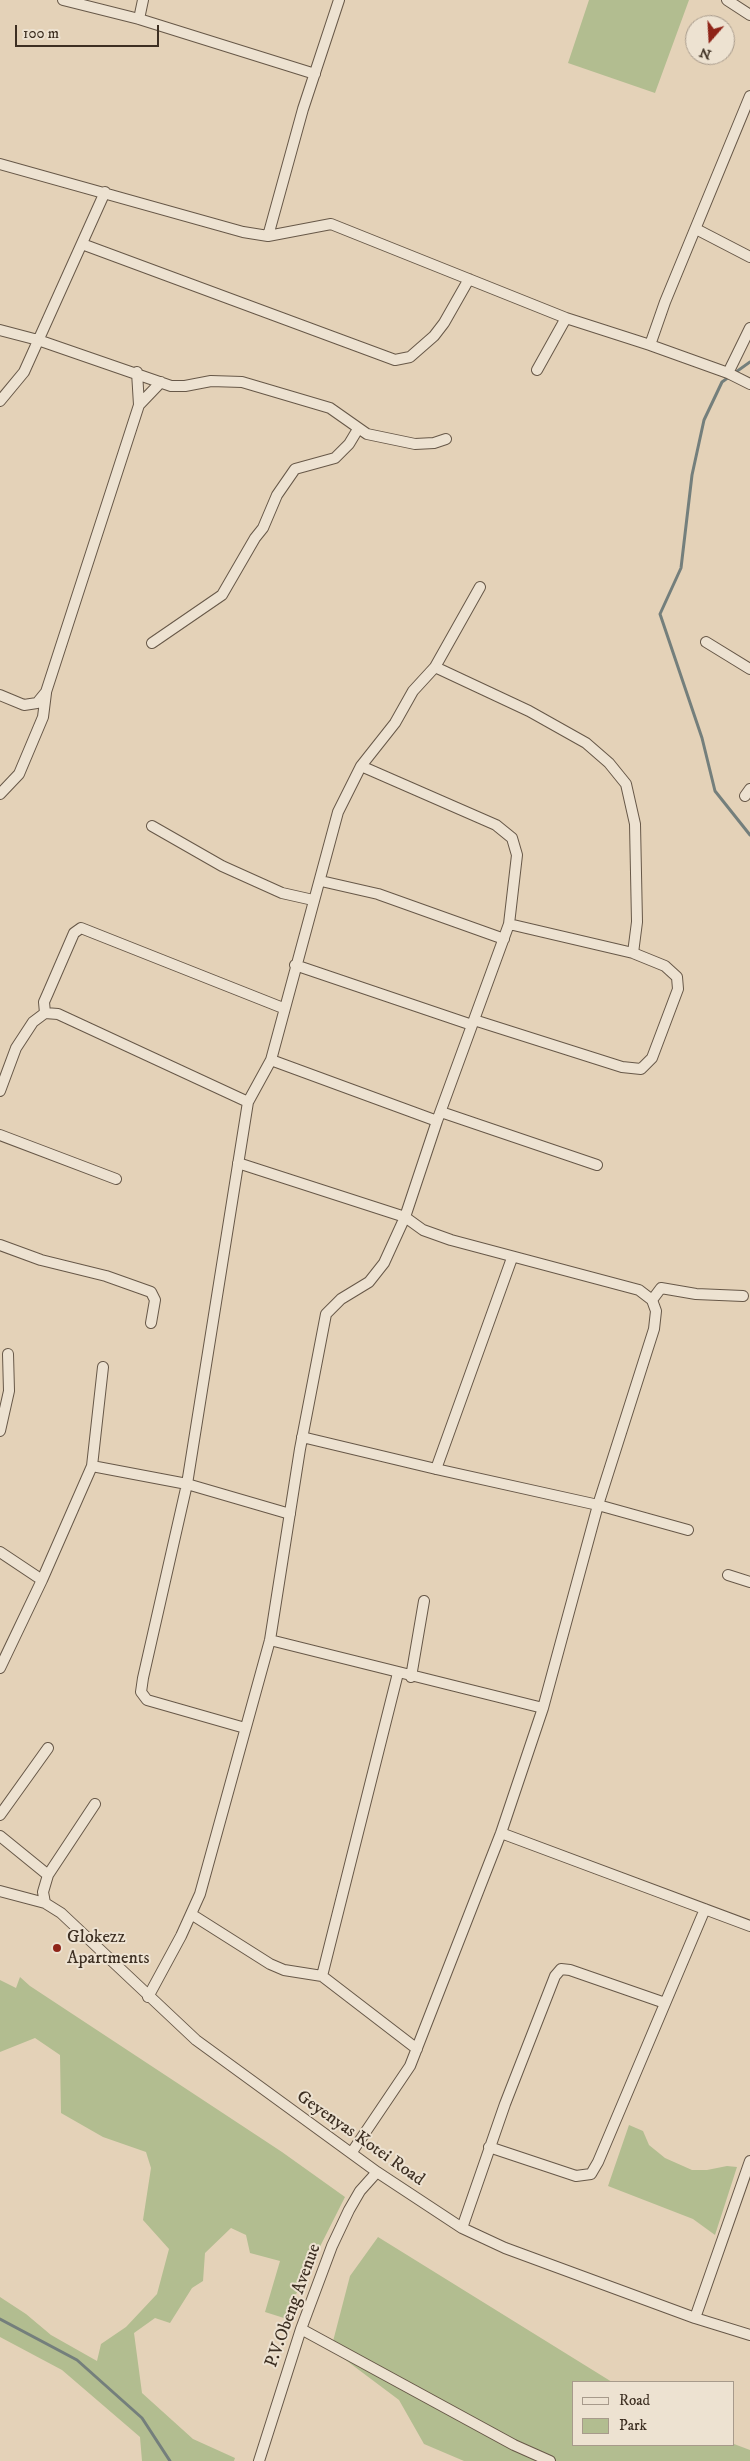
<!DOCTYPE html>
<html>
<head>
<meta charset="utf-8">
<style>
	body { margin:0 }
	#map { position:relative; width:750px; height:2461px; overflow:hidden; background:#e4d2b8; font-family:"IM FELL DW Pica",serif }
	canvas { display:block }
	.legend { position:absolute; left:572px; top:2381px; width:162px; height:65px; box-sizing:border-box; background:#ede2d1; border:1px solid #a79a8b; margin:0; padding:6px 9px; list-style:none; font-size:15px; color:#3d2f22 }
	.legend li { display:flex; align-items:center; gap:10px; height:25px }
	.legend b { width:25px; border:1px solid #a79a8b }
	.north { position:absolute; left:685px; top:15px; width:50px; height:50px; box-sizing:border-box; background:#ede2d1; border:1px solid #a79a8b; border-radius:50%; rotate:199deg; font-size:14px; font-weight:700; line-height:20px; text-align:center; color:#3d2f22 }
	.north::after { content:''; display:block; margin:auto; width:18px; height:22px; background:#8f2418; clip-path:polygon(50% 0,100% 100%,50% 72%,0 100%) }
	.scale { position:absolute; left:15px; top:25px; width:144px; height:22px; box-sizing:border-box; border:2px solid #3d2f22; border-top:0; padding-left:6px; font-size:15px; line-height:18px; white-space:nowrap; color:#3d2f22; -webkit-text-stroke:4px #ede2d1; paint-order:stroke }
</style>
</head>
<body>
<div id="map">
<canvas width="750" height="2461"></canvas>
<ul class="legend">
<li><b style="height:6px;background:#ede2d1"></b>Road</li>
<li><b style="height:14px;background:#b2bd90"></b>Park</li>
</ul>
<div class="north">N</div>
<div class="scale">100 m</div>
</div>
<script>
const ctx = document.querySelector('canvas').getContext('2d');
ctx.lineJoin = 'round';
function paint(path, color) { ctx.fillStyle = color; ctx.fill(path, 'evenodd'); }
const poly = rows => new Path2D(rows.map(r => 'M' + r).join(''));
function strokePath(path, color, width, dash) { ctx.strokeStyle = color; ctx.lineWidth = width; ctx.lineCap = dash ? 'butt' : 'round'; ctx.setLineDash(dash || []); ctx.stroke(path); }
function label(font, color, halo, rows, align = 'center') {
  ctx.font = font + ' "IM FELL DW Pica",serif'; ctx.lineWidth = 4; ctx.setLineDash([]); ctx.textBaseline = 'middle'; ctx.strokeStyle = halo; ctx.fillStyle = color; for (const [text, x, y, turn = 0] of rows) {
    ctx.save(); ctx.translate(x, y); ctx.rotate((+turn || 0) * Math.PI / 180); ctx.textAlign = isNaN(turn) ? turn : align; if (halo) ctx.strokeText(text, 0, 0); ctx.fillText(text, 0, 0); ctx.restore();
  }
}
paint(poly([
	[589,0,689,0,655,93,568,63],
	[20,1977,30,1986,282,2152,345,2197,284,2318,265,2312,280,2261,250,2253,246,2235,231,2228,205,2253,203,2281,192,2288,170,2323,155,2318,134,2333,142,2393,193,2439,235,2458,234,2461,142,2461,140,2437,62,2370,0,2337,0,2297,26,2314,51,2335,97,2361,101,2344,126,2327,157,2294,169,2249,143,2220,151,2168,146,2152,103,2137,61,2113,60,2055,35,2038,0,2052,0,1980,16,1988],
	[629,2125,643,2131,649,2145,665,2158,692,2170,707,2170,727,2166,737,2167,715,2235,693,2219,608,2186],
	[378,2237,612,2382,574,2382,574,2445,734,2444,750,2450,750,2461,464,2461,424,2444,399,2400,331,2349,350,2276]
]), '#b2bd90');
strokePath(poly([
	[750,362,722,382,704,420,692,475,681,568,660,614,702,738,715,791,750,835],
	[0,2319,77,2360,142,2418,170,2461]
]), '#747f7c', 3);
const minor = poly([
	[63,0,139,19,315,74],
	[727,0,750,15],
	[139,19,143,0],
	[0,164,243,232,268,236,331,224,566,318,650,345,728,373,750,384],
	[696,229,750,257],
	[268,236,303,109,339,0],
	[82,244,395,360,410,357,434,336,444,323,469,279],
	[0,330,38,340,171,386,185,386,211,381,242,382,330,408,367,434,415,444,434,443,446,439],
	[650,345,665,302,750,96],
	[537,370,566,318],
	[728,373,750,328],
	[0,401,24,372,105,192],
	[139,405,161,382],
	[706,642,750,669],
	[152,643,222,595,255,538,263,528,277,495,295,469,335,458,349,444,358,429],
	[435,667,480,587],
	[0,695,24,705,37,703,46,692,139,405,137,372],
	[0,794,19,774,43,717,46,693],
	[745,796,750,789],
	[152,826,222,866,282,893,313,900],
	[321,881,378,894,504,939],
	[295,965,472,1025],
	[45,1013,44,1002,48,993,74,933,81,928,283,1008],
	[474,1020,622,1067,641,1069,652,1058,678,989,677,977,665,966,633,953,509,924],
	[271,1060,437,1121],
	[0,1091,16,1048,33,1022,45,1013,58,1014,248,1102],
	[441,1112,597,1165],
	[0,1135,116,1179],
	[238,1163,405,1217,423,1230,451,1240,639,1290,652,1300,656,1311,654,1329,598,1505,543,1708,501,1833,410,2066,352,2152],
	[0,1245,41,1260,106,1276,151,1292,155,1300,151,1323],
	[652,1300,661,1288,696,1294,743,1296],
	[0,1431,9,1391,8,1354],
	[302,1437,436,1469,598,1505,688,1530],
	[92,1466,187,1484,290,1514],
	[436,1469,512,1258],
	[0,1552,42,1580],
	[728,1575,750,1582],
	[270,1640,543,1708],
	[0,1668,42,1580,92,1466,103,1367],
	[411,1677,424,1601],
	[245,1728,147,1700,141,1692,143,1678,187,1484,248,1102,271,1060,338,812,361,766,395,723,413,691,435,667,529,711,586,743,609,763,626,784,635,824,637,922,633,953],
	[0,1815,48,1748],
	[501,1833,750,1926],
	[0,1836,48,1875],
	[0,1891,45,1903,61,1913,196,2040,377,2172,462,2228,505,2248,695,2318,750,2335],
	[45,1903,43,1892,48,1875,95,1804],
	[191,1914,270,1964,284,1970,322,1976,417,2049],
	[322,1976,398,1673],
	[148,1997,181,1936,200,1894,270,1640,300,1449,326,1314,341,1299,369,1282,384,1263,405,1217,437,1121,509,924,517,855,512,838,496,825,361,766],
	[489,2147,576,2176,591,2174,598,2162,705,1909],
	[462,2228,505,2104,555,1976,561,1969,570,1970,665,2003],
	[695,2318,750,2161],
	[301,2329,514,2445,550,2461],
	[259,2461,301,2329,332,2246,349,2210,360,2191,377,2172]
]);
strokePath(minor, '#675848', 12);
strokePath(minor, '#ede2d1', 10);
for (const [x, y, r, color] of [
	[57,1948,5,"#8f2418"]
]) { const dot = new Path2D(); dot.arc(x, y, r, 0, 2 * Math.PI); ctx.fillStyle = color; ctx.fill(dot); strokePath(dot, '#ede2d1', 2); }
label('18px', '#3d2f22', '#ede2d1', [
	["Glokezz",67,1938],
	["Apartments",67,1959]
], 'left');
label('18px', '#3d2f22', '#ede2d1', [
	["Geyenyas Kotei Road",360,2139,35],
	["P.V.Obeng Avenue",294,2306,-70]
]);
</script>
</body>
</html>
